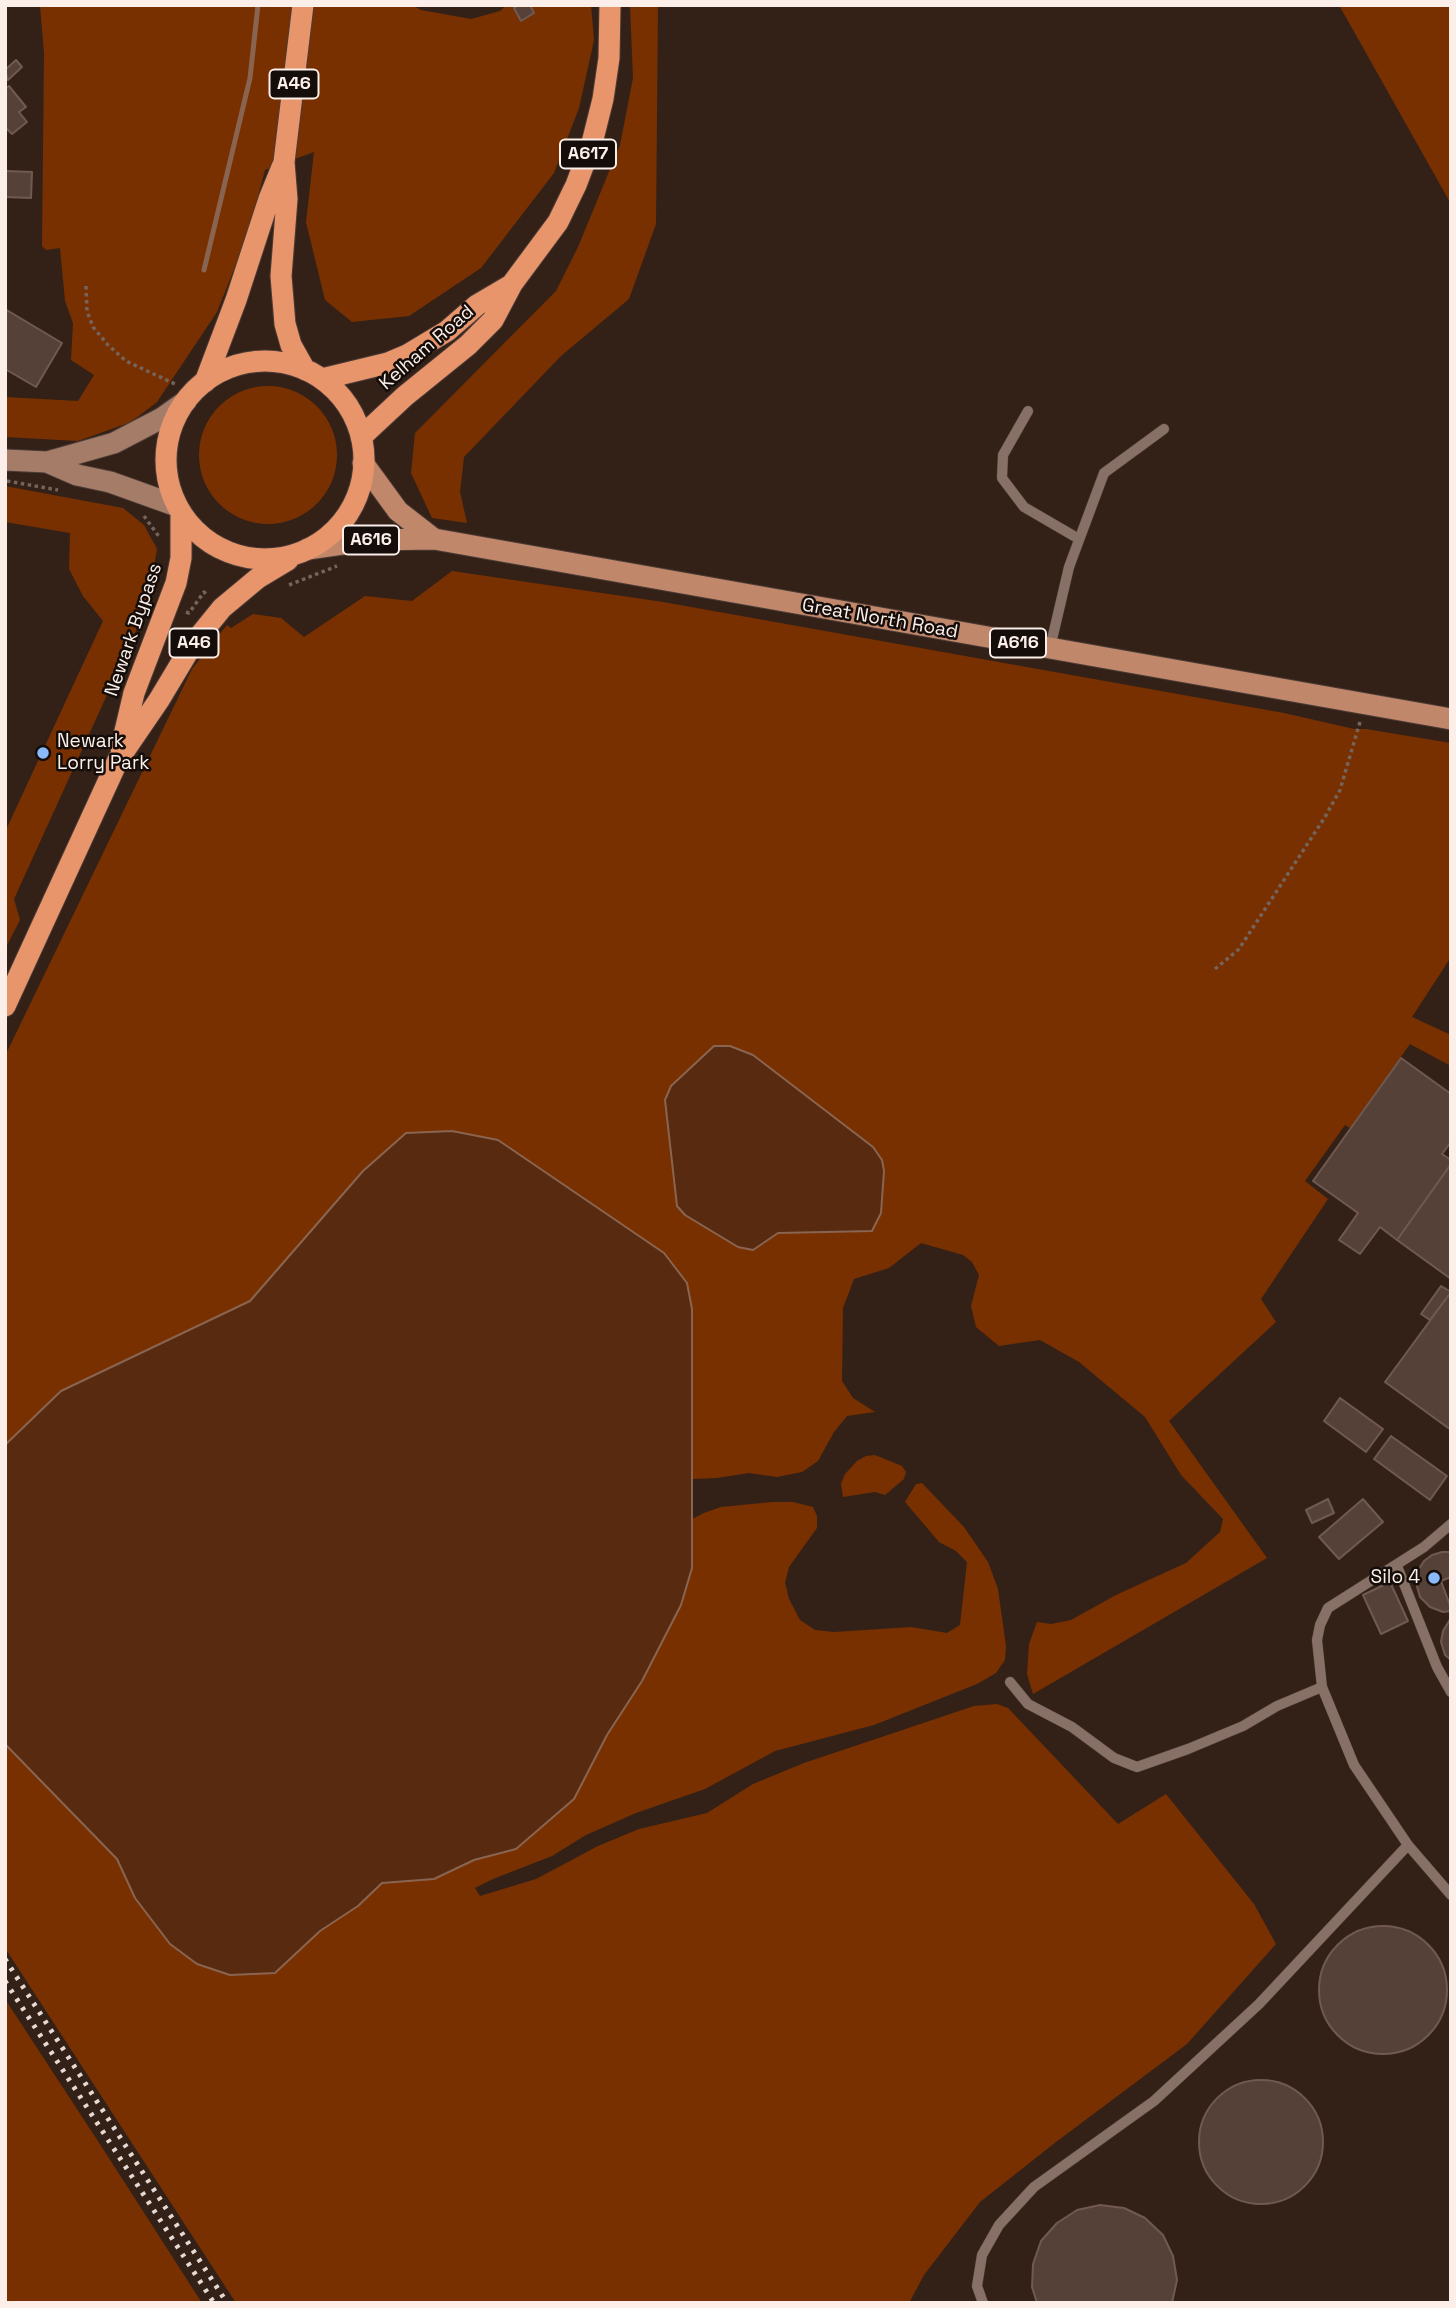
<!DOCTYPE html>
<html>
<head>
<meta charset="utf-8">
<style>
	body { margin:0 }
	#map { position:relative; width:1456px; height:2308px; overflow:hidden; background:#332118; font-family:"Space Grotesk",sans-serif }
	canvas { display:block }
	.frame { position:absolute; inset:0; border:7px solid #fcefe9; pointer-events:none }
</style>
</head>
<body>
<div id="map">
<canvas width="1456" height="2308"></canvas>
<div class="frame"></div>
</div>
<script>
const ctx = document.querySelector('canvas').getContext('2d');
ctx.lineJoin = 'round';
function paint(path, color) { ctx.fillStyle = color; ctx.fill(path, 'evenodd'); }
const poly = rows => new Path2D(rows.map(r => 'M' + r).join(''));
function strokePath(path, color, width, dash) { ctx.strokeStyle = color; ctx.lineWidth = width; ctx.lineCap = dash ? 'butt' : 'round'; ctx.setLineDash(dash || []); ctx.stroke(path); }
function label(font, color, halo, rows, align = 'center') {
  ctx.font = font + ' "Space Grotesk",sans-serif'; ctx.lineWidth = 5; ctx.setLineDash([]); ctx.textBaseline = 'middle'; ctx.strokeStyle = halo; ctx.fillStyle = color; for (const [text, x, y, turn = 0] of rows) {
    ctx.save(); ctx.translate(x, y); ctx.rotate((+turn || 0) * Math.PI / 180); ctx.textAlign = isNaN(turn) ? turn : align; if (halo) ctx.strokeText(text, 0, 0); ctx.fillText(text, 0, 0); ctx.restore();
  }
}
paint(poly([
	[40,5,412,5,421,10,471,19,500,11,507,5,591,5,594,40,579,108,554,173,481,268,409,316,352,322,325,300,306,222,314,152,265,170,248,234,217,312,157,402,131,422,78,441,5,437,5,397,78,401,94,375,71,360,73,323,65,301,60,248,46,250,42,246,44,53],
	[630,5,658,5,656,224,629,299,561,356,464,457,460,492,467,523,432,518,411,473,415,433,556,291,578,247,620,145,633,78],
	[1339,5,1451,5,1451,204],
	'199 455a69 69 0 1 1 138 0a69 69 0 1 1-138 0Z',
	[5,486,123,508,144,525,157,549,147,607,14,899,20,920,5,949,5,832,103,621,83,596,69,569,70,533,5,522],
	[452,571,663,602,1284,713,1354,729,1366,729,1451,743,1451,957,1412,1017,1451,1035,1451,1066,1410,1044,1350,1128,1345,1125,1305,1181,1328,1199,1261,1299,1276,1322,1169,1421,1267,1558,1033,1694,1027,1674,1029,1644,1037,1622,1051,1624,1071,1620,1116,1595,1186,1563,1220,1532,1223,1519,1181,1475,1145,1417,1079,1362,1040,1340,999,1346,976,1327,971,1306,979,1275,972,1262,963,1255,921,1243,889,1268,854,1279,843,1308,842,1381,853,1398,875,1412,847,1416,834,1432,818,1461,802,1472,777,1477,749,1473,717,1478,692,1479,692,1309,687,1283,664,1253,498,1140,452,1131,363,1171,250,1301,61,1391,5,1445,5,1056,192,669,227,625,231,628,253,614,281,618,304,637,365,596,412,601],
	[875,1455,902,1466,906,1472,904,1479,885,1495,875,1492,843,1497,841,1484,845,1474,857,1461,866,1456],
	[922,1483,964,1527,988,1562,998,1589,1006,1646,1005,1660,996,1673,977,1684,874,1725,775,1751,705,1789,636,1813,586,1835,552,1856,493,1879,475,1888,480,1896,536,1879,598,1846,639,1829,707,1813,753,1784,804,1763,974,1706,997,1704,1008,1708,1118,1824,1166,1794,1254,1904,1276,1944,1187,2044,1056,2142,980,2202,924,2275,909,2303,236,2303,5,1948,5,1744,117,1859,135,1898,170,1944,197,1964,274,1973,320,1931,358,1906,382,1883,434,1879,474,1860,516,1849,607,1735,642,1681,681,1605,692,1568,692,1519,704,1513,721,1507,772,1502,793,1502,813,1507,817,1516,817,1528,789,1567,785,1583,789,1599,800,1620,815,1630,834,1632,911,1627,947,1633,960,1625,967,1562,956,1551,939,1542,905,1502,916,1484],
	[5,1999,105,2152,202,2303,5,2303]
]), '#793000');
const water = poly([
	[714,1046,730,1046,753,1055,873,1147,882,1160,884,1171,881,1213,872,1231,778,1233,753,1250,738,1247,685,1215,677,1206,665,1100,671,1086,714,1046],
	[452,1131,498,1140,664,1253,687,1283,692,1309,692,1568,681,1605,642,1681,607,1735,574,1799,516,1849,474,1860,434,1879,382,1883,358,1906,320,1931,275,1973,230,1975,197,1964,170,1944,135,1898,117,1859,5,1744,5,1445,61,1391,250,1301,363,1171,406,1133,452,1131]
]);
paint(water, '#582a10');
strokePath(water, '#896551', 2);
strokePath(poly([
	[204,270,250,78,258,5]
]), '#896551', 5);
const building = poly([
	[519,5,530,5,534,13,521,21,514,8,519,5],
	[16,60,22,67,8,80,5,70,16,60],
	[9,86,26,107,19,112,27,122,12,134,5,127,5,89,9,86],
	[6,171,32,172,31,198,5,197,6,171],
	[5,309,62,343,36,387,5,369,5,309],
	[1401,1058,1451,1094,1451,1142,1442,1154,1451,1160,1451,1164,1397,1240,1380,1227,1360,1254,1339,1240,1358,1213,1313,1181,1401,1058],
	[1449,1167,1451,1168,1451,1279,1397,1240,1449,1167],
	[1441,1286,1451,1292,1430,1320,1421,1314,1441,1286],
	[1451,1292,1451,1430,1385,1382,1451,1292],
	[1340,1398,1383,1429,1366,1452,1324,1421,1340,1398],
	[1391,1436,1447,1476,1430,1500,1374,1459,1391,1436],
	[1328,1499,1334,1513,1312,1523,1306,1510,1328,1499],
	[1363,1499,1383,1522,1339,1559,1319,1537,1363,1499],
	[1442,1552,1451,1552,1451,1611,1443,1612,1430,1607,1420,1597,1416,1583,1417,1572,1424,1561,1432,1555,1442,1552],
	[1451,1577,1451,1608,1441,1581,1451,1577],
	[1390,1582,1408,1621,1381,1634,1363,1595,1390,1582],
	[1451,1618,1451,1660,1445,1655,1441,1642,1443,1631,1451,1618],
	'1319 1990a64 64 0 1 1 128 0a64 64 0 1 1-128 0Z',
	'1199 2142a62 62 0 1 1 124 0a62 62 0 1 1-124 0Z',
	[1100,2205,1124,2208,1145,2218,1163,2235,1173,2256,1177,2280,1172,2303,1037,2303,1032,2287,1033,2264,1041,2241,1057,2223,1077,2210,1100,2205]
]);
paint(building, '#564138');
strokePath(building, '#705a50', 2);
const lane = poly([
	[1028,411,1003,455,1002,478,1024,507,1079,539],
	[1050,648,1069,567,1104,473,1164,429],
	[1451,1524,1424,1547,1328,1608,1320,1625,1317,1640,1322,1687,1354,1765,1408,1845,1451,1895],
	[1397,1566,1437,1667,1451,1692],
	[1010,1682,1028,1704,1072,1727,1114,1758,1137,1767,1188,1749,1243,1726,1277,1706,1322,1687],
	[983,2303,977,2286,982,2255,999,2225,1034,2187,1154,2101,1259,2004,1408,1845]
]);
const secondary = poly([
	[5,460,47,462,114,443,162,418,186,401],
	[47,462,77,475,110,482,177,506]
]);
const primary = poly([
	[363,463,398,511,434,539],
	[308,549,370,540,434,539,1451,719]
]);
const highway = poly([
	[303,5,284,162,287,199,281,276,285,324,291,345,305,370],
	'166 460a99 99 0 1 1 198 0a99 99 0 1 1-198 0Z',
	[322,379,388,363,407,355,447,331,477,305,511,285],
	[205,382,236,300,269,199,282,167],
	[361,437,405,396,468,345,493,320,512,284,558,222,576,185,592,143,603,99,609,58,610,5],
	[121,748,134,693,176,583,181,558,181,512],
	[5,1006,118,760,159,700,192,645,222,608,258,578,288,560]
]);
strokePath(lane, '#4c3c36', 11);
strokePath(secondary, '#4c3c36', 23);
strokePath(primary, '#4c3c36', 23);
strokePath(highway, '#4c3c36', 23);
strokePath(poly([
	[86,286,87,311,93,327,108,345,126,361,175,384],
	[7,481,58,490],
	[144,516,160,538],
	[289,585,337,566],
	[186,612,189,613,204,592,208,596],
	[1215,969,1239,949,1325,817,1340,790,1360,722]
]), '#74645c', 3.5, [3.5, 3.5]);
strokePath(lane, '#877166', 10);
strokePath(secondary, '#a47c68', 21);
strokePath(primary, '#c1876a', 21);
strokePath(highway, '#e8956c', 21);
strokePath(poly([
	[5,1959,227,2303],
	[5,1981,214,2303]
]), '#e6d8d2', 5, [3.5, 7]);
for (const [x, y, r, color] of [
	[43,753,7,"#8abafc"],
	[1434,1578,7,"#8abafc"]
]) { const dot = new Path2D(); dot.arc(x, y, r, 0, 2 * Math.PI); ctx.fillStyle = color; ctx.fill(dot); strokePath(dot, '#150d09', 2.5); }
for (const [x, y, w] of [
	[294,84,49],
	[588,154,56],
	[371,540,56],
	[194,643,49],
	[1018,643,56]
]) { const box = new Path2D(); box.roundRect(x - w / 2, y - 14.5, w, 29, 5); ctx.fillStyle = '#150d09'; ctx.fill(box); strokePath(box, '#fcefe9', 2); }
label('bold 18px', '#fcefe9', null, [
	["A46",294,84],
	["A617",588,154],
	["A616",371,540],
	["A46",194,643],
	["A616",1018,643]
]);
label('19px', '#fcefe9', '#150d09', [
	["Kelham Road",427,348,-41],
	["Great North Road",880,619,10],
	["Newark Bypass",134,630,-71]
]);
label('19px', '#fcefe9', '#150d09', [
	["Newark",57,742],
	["Lorry Park",57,764],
	["Silo 4",1420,1578,"right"]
], 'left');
</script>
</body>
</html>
